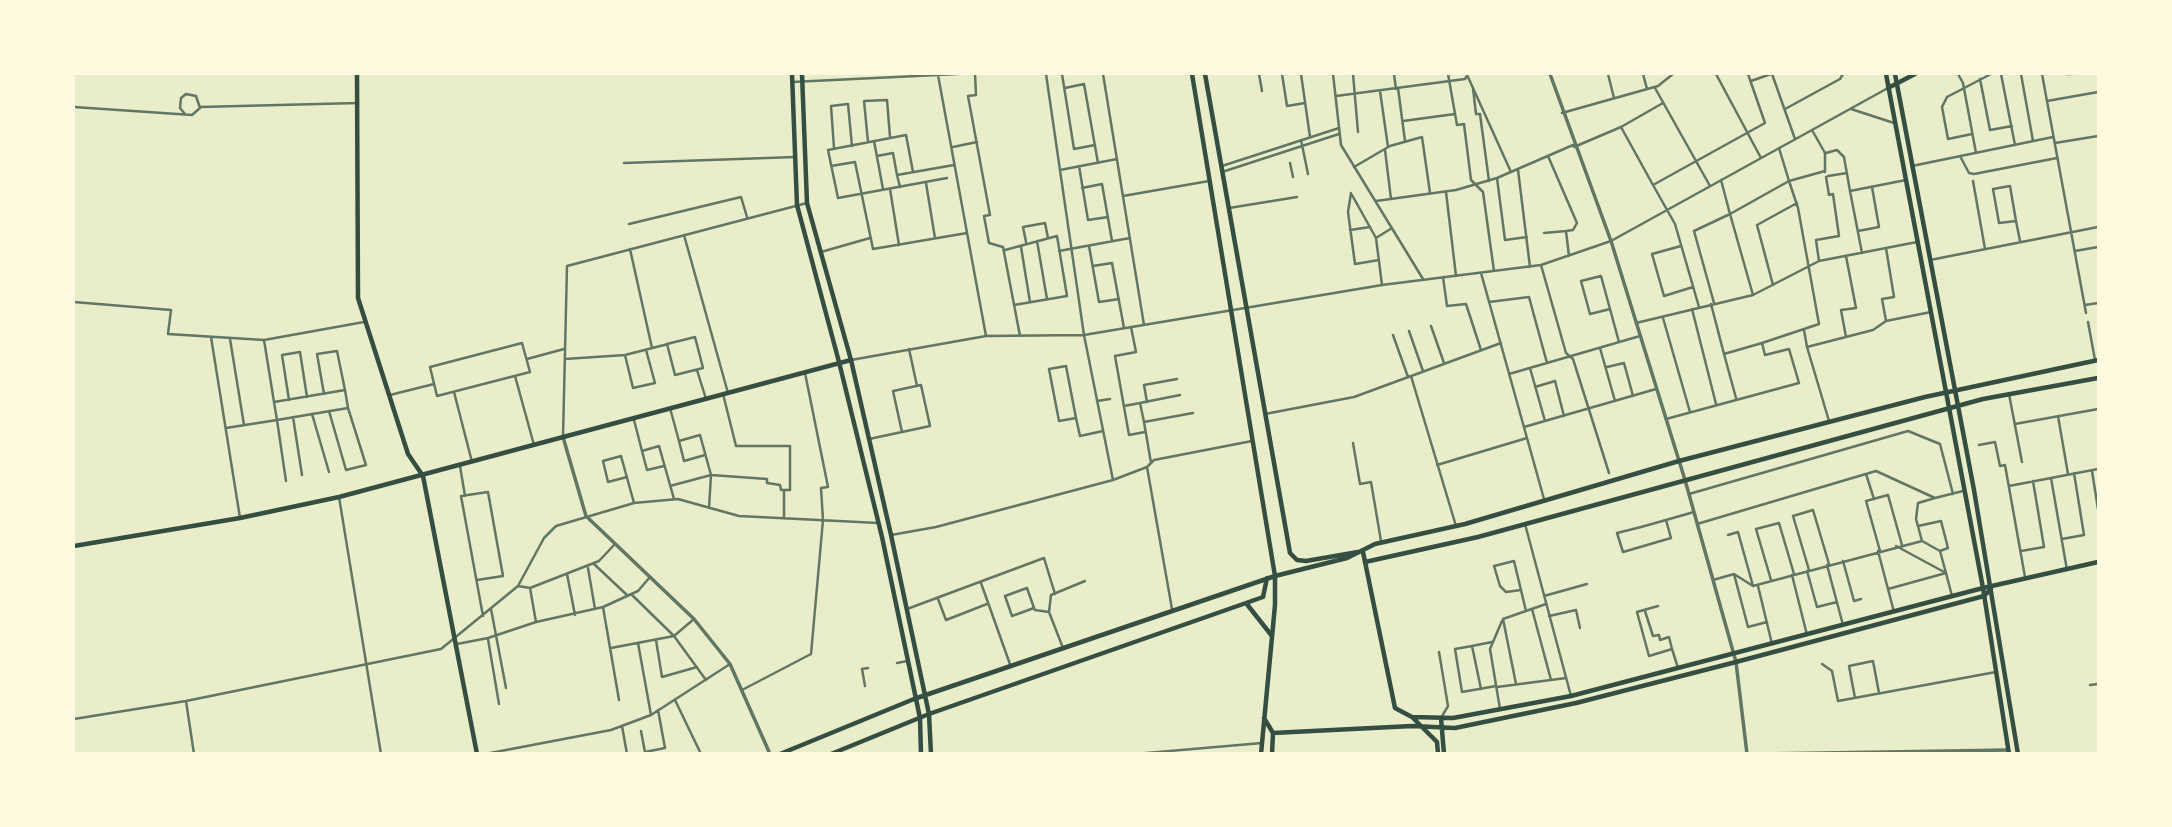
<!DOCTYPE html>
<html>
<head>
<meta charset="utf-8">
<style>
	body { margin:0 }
	#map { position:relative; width:2172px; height:827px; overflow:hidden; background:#e9edc9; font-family:Roboto,sans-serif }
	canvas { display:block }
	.frame { position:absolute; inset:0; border:75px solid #fefae0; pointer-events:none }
</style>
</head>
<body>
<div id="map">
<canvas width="2172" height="827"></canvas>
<div class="frame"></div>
</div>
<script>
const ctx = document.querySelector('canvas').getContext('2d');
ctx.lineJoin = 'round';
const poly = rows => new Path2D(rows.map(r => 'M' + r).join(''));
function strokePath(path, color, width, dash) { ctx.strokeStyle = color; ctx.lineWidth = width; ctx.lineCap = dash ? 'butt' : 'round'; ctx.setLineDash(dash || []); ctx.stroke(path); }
strokePath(poly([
	[975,74,976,95,968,96,990,215,984,216,989,243,1003,247,1020,336],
	[1046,74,1084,335,1113,480],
	[1062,74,1074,149,1095,145],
	[1103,74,1144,325],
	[1259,74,1262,91],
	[1282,74,1287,106,1305,103],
	[1301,74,1310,137],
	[1333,74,1341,145,1423,279],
	[1353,74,1358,132],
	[1394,74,1396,89],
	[1448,74,1457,125,1464,124,1471,180,1483,192,1494,271],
	[1608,74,1614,98],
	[1643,74,1647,89],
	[1716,74,1761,158],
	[1772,74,1795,139],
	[1958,74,1963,83,1976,153],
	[2001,74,2015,145],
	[2021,74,2033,141],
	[2042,74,2086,313],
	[2066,74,2072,74],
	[938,75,986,336],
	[1468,77,1511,172],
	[1980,79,1990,130,2012,126],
	[1751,81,1771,74],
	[792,82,958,74],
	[1065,88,1084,84,1098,163],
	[1398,88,1405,141],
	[1473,88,1476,114,1480,114,1489,181],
	[1655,88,1710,186],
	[1380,91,1388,147],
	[1336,96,1465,79,1468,74],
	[2047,101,2098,92],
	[74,107,192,115,200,108,196,96,186,94,181,98,180,108,185,114],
	[200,107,358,103],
	[1785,109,1840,79,1843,74],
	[1851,109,1894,123],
	[1562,113,1658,86,1673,74],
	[1403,121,1455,114],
	[1621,127,1663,103],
	[1812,130,1825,153,1825,172],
	[1972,134,1948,139,1942,107,1947,97,1991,74],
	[1301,140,1308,174],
	[874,141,883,189],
	[868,142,864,101,887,100,890,137],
	[2055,143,2098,136],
	[953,147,977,142],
	[1574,147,1621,127,1653,185],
	[834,148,831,106,848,104,852,146],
	[1385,150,1391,199],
	[1826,153,1837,150,1844,157,1850,191],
	[877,156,893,153,897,175],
	[1548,156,1577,223,1573,230,1566,231,1569,256],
	[1960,156,1969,173,1974,174,2057,158],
	[624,163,795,157],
	[1290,163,1293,177],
	[831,166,855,162,873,249,967,233],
	[1079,166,1088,220,1108,217],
	[1222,166,1339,128],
	[1912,166,2053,137],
	[1354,167,1390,146,1422,137,1430,193],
	[1060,170,1117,159],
	[1518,170,1530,267],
	[913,172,906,135,828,150,838,198,947,178],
	[1222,172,1339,134],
	[1828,176,1847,173],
	[1497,178,1505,240,1527,237],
	[1721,180,1730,214,1789,181,1779,148],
	[1973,181,1985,249],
	[926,183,935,238],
	[2010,186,2016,221,1999,223,1993,189,2010,186],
	[900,187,897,175,954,165],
	[1082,188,1102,184,1112,241],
	[890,189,899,245],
	[1446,192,1456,276],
	[1351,193,1348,212,1355,264,1379,260],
	[1352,195,1376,238],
	[1123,196,1209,181],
	[1376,201,1456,190,1497,178,1573,145],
	[1229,208,1297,197],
	[2016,221,2020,241],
	[629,224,741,197,747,217],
	[1350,230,1370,227],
	[1858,231,1879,227,1872,187],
	[1544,233,1566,231],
	[684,235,728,393],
	[1037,241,1047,299],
	[1026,242,1023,227,1045,223,1048,238],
	[1089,246,1099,302,1119,299],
	[1681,246,1652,254,1664,296,1693,287],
	[1021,247,1030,302],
	[630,249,652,348],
	[1005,250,1057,236,1067,296,1014,305],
	[1059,251,1130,238],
	[2075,251,2098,247],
	[821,252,870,238],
	[1862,253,1850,191,1906,180],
	[1846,256,1856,308,1841,310,1846,337],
	[1930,260,2098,227],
	[1819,261,1816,240,1839,236,1833,194,1829,195,1826,177],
	[1541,265,1566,353,1573,359,1609,473],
	[1093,266,1112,263,1124,328],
	[1481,273,1544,499],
	[1443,277,1447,306,1466,304,1481,350],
	[1382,285,1376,238,1392,228],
	[1773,285,1757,225,1797,203],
	[74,302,171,310,168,334,264,340,364,322],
	[1489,302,1529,297,1547,363],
	[1714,303,1694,231,1730,214,1753,295],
	[2085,305,2098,303],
	[1699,307,1675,224,1653,185,1765,123,1748,74],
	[1610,309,1590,314,1581,281,1601,276,1619,342],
	[1692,309,1716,404],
	[1663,318,1690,412],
	[1886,321,1882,299,1894,297,1886,248],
	[2088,322,2095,360],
	[1636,323,1753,295,1819,261,1917,242],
	[1431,326,1444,363],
	[1131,327,1136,352,1115,356,1129,435,1145,432],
	[1804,330,1807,347],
	[1409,331,1423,371],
	[1393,335,1408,377],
	[211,337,240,518],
	[695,337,703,368,675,375,667,344,695,337],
	[230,339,244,425],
	[264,340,274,402],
	[522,343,530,372,437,396,430,367,522,343],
	[1762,343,1819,324,1798,208,1789,181,1825,171],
	[1600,348,1615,401],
	[909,349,917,386],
	[1724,354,1736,398],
	[625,355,633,388,655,383,646,350],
	[527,359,564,349],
	[565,359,625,355,668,344],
	[851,360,986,336,1084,335,1382,285,1541,265,1611,241,1888,88],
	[1607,367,1624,363,1633,396],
	[1530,368,1545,421],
	[697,370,706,399],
	[1509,374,1640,336],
	[515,376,534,445],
	[1411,376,1456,526],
	[1535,387,1555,381,1564,416],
	[454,392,472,462],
	[324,394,317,354,337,351,345,390],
	[723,394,736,446,790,446,790,490,784,490],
	[2009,394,2022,462],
	[390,395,434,384],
	[289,400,282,355,300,352,307,397],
	[1097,401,1110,399],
	[1147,402,1144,385,1177,379],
	[1124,406,1140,403],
	[329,411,346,470,366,465,348,408],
	[312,414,329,472],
	[1265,414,1354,397,1501,343],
	[2058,416,2068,474],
	[293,417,302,475],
	[1076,418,1059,421,1049,369,1066,366,1076,418,1080,436,1103,431],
	[1666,419,1799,383,1789,349,1765,355,1762,343,1724,354,1711,304],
	[634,420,642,451],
	[1829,421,1807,347,1873,330,1886,321,1931,312],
	[1144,422,1140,403,1180,395],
	[2015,424,2098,409],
	[1524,427,1656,389],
	[226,428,277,420,348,408,345,390,274,402,277,420,286,481],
	[563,437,567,266,807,203],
	[869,439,902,432,930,426,921,385,893,391,902,432],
	[679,441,684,461,705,455],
	[1353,443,1360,484,1371,482,1381,541],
	[1979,445,1995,442,2000,466,2005,465,2025,577],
	[1151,463,1144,422,1193,413],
	[1437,465,1527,438],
	[460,466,465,496],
	[664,466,647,470,642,451,659,446,674,499],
	[1147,467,1172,609],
	[2092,471,2098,509],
	[1866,474,1874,499],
	[627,477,608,482,603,461,621,456,634,503],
	[2051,478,2067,570],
	[670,486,711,475,700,435,679,441,670,408],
	[2009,486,2098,469],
	[1689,494,1908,431,1940,444,1953,494],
	[339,497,381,754],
	[709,508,711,475,767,479,767,483,780,485,781,490,784,490,784,518],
	[1666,520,1671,538,1623,552,1617,533,1641,527,1666,520,1694,512],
	[1525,524,1571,696],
	[1697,524,1876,471,1935,498,1963,491],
	[1918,526,1941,521,1948,548,1940,551,1922,541],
	[891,535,936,527,1113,480,1147,467,1154,460,1252,441],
	[1728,535,1738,532,1753,586],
	[2062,539,2084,535,2074,473],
	[1896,546,1946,573,1940,551],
	[1878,551,1894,612],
	[1880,551,1866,501,1888,495,1902,545],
	[2021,551,2044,547,2033,481],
	[1843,561,1854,601,1861,599],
	[594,564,628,596],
	[1827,565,1843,625],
	[588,568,595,609],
	[1809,570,1793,516,1813,510,1829,564],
	[1807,571,1817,607,1837,602],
	[567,574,575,615],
	[1734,574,1748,627,1767,622],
	[1792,575,1807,635],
	[477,580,503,576,488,492,461,496,483,616],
	[1713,580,1734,574,1753,586,1922,541,1916,519,1918,503,1935,498],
	[1771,580,1756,529,1779,523,1794,574],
	[981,583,1011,667],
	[518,586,530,588,599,561,615,544],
	[1758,586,1772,644],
	[530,588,536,622,603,607,619,700],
	[1888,589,1946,573,1952,596],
	[1521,590,1506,592,1500,586,1494,566,1514,561,1526,611],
	[631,594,674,636,706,680],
	[1544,596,1587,584],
	[938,599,946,620,987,604],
	[1658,606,1637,612,1649,656,1672,649,1678,668],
	[603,607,638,591,650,577],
	[1034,608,1012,616,1005,596,1027,588,1034,608,1035,610,1049,612,1063,648],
	[491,609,506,688],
	[907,609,1044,558,1055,594],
	[1532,609,1551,680],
	[1645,611,1653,636,1659,635,1660,640,1669,637,1672,649],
	[1049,612,1051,595,1085,581],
	[1549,616,1576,610,1580,628],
	[488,639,499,704],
	[656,640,662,677,697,667],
	[638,643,651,715],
	[457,644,488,638,536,622],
	[1472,646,1455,649,1462,692,1496,686],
	[611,648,674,636,694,619],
	[1439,652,1448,706,1441,718],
	[897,663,907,661],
	[1822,664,1832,671,1838,701,1996,672],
	[1516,684,1503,619,1546,604],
	[2090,685,2098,684],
	[865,686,862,669,868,668],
	[1497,687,1566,678],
	[1481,689,1472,646,1492,642],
	[742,690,811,654,823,520,821,488,828,487,805,373],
	[1855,698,1849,666,1873,661,1879,693],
	[675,700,701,754],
	[186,701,194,754],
	[1500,709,1490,649,1502,621],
	[74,719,186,701,441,649,518,586,544,538,556,526,634,503,678,499,739,516,878,523],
	[622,726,627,754],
	[641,731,645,752,665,748,658,710],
	[485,754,611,730,651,715,730,664],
	[1135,754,1262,743]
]), '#617663', 2.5);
strokePath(poly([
	[1550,74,1611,241,1685,480,1736,662,1747,754],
	[563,437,586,516,694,619,730,664,770,754],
	[1760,754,2008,750]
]), '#617663', 3.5);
strokePath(poly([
	[357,74,358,298,408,454,423,476,477,754],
	[1888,88,1915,74],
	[74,546,240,518,339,497,851,360],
	[1363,552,1395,708,1412,717,1437,742,1438,754],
	[1412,717,1453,718,1571,696,1983,588,2098,562],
	[1264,718,1273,733,1412,726,1455,728,1576,703,1736,662,1984,596,1991,589],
	[1441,718,1444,754],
	[1261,754,1275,605],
	[1272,754,1273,733]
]), '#344e41', 4.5);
strokePath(poly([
	[792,74,797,205,839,362,882,537,920,718,921,754],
	[802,74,807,203,851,360,891,535,929,714,931,754],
	[1205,74,1290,553,1297,560,1306,561,1358,552],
	[1886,74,1983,588,2009,754],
	[1895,74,1974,490,2018,754],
	[1365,562,1478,537,1983,399,2098,378],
	[1246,603,1263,597,1267,578],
	[1275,605,1275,576,1347,558,1375,544,1465,524,1679,461,1925,397,2098,360],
	[780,754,914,699,1275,576,1192,74],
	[831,754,929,714,1246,603,1272,636]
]), '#344e41', 4.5);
</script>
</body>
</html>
